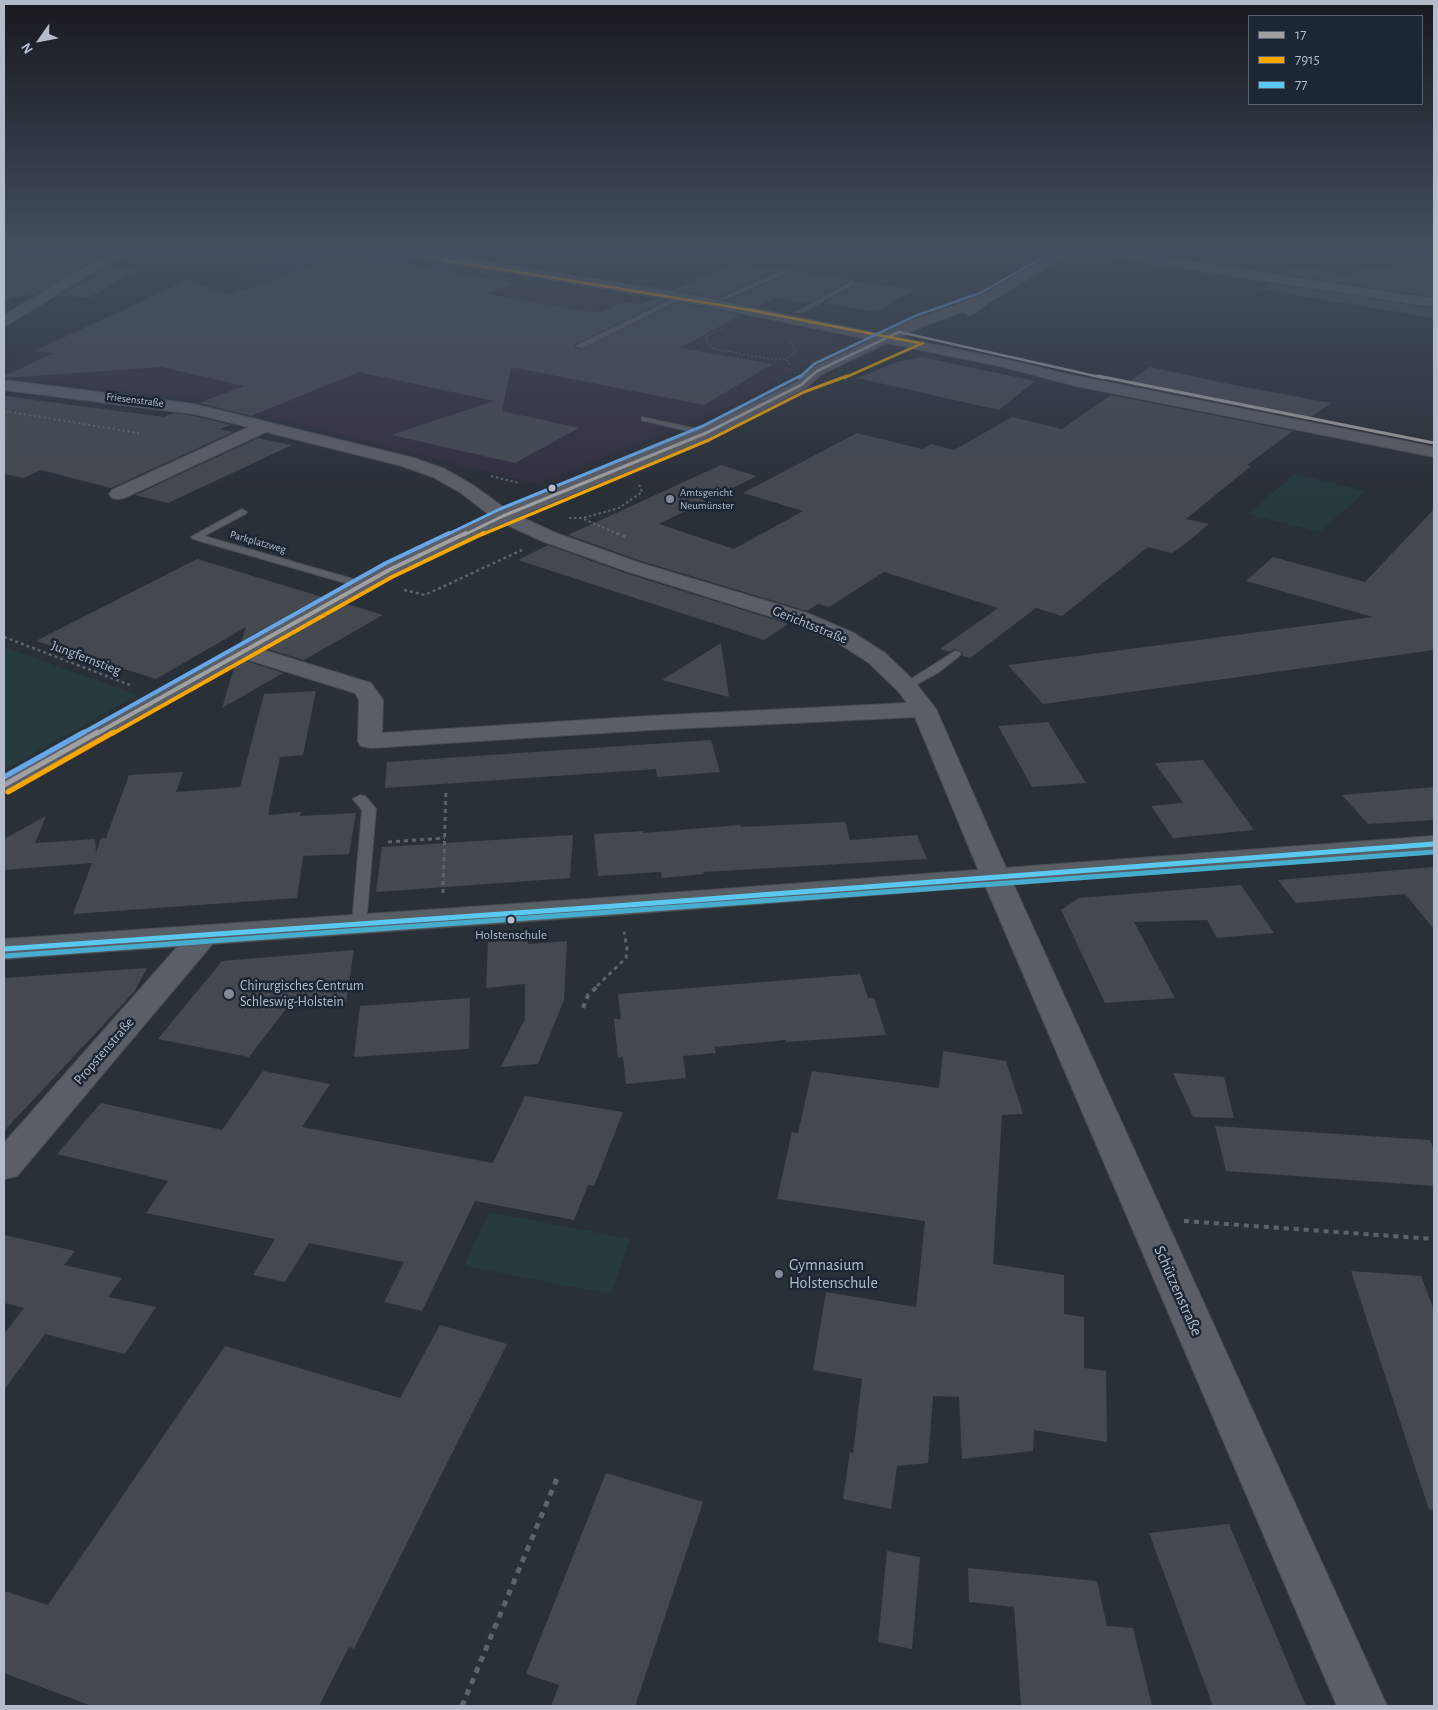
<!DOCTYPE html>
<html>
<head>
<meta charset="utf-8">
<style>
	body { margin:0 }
	#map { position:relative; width:1438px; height:1710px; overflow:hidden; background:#2a3038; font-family:"Alegreya Sans",sans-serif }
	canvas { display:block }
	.frame { position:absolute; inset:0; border:5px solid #b4bcc9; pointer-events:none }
	.legend { position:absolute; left:1248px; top:15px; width:175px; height:90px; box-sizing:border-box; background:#1d2633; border:1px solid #59626f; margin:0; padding:6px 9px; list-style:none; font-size:15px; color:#b4bcc9 }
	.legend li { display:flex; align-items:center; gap:10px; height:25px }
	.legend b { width:25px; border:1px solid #59626f }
	.north { position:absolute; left:15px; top:15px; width:50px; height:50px; -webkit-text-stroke:4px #1d2633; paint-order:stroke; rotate:237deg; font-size:14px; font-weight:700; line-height:20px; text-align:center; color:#b4bcc9 }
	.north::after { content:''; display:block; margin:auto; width:18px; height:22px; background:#b4bcc9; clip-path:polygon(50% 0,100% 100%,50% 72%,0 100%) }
</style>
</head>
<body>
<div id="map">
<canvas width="1438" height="1710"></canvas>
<div class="frame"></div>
<ul class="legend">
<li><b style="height:6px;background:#a0a0a0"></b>17</li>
<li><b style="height:6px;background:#f7a600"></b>7915</li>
<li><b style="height:6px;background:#5ac8f0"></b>77</li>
</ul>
<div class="north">N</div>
</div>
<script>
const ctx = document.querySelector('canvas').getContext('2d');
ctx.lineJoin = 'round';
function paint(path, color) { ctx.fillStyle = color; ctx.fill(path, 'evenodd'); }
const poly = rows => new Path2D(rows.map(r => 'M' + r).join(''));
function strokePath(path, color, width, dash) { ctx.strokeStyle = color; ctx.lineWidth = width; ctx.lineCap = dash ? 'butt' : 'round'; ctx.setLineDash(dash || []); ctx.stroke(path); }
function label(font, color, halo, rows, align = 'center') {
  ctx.font = font + ' "Alegreya Sans",sans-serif'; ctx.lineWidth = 5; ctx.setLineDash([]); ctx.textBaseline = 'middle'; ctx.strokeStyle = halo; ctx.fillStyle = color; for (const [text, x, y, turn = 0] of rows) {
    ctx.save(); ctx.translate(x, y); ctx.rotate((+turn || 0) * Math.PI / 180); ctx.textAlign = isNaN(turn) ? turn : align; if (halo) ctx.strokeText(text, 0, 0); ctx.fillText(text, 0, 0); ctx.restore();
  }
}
paint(poly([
	[156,253,373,253,673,301,832,335,844,347,795,371,744,400,538,484,202,400,4,377,11,372,8,363,75,329,237,280,244,271,132,267]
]), '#31303e');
paint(poly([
	[164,253,302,253,293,258,283,258,249,270,141,266],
	[1295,474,1366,491,1320,532,1247,514],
	[4,647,138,695,4,770],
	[489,1212,630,1239,611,1294,464,1266]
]), '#273a3e');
paint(poly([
	[342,254,514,283,486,294,598,313,624,302,642,304,654,299,666,300,574,345,575,348,582,350,678,302,741,315,680,348,773,364,704,405,511,367,502,411,579,428,515,463,391,435,494,401,359,372,251,416,199,403,244,386,162,367,4,378,4,376,54,353,35,351,187,280,229,295,280,278],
	[32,255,84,264,79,267,82,267,33,296,23,295,4,301,4,262],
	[1405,258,1434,262,1434,297,1283,274,1293,266,1351,275,1364,265,1391,269],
	[736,263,781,269,720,296,719,299,673,290],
	[107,268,139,269,90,297,58,296],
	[788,270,850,280,811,302,799,300,795,302,774,298,758,307,727,301,787,275],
	[855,281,915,290,877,312,823,303,855,286],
	[1269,283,1434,309,1434,318,1261,289],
	[921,357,1035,381,999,410,857,378,897,362],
	[1150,367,1234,385,1331,403,1307,420,1126,384],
	[1111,395,1293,431,1247,465,1251,466,1186,519,1209,524,1181,547,1172,553,1148,547,1062,616,1036,608,970,658,962,656,963,654,959,650,954,649,950,652,940,649,998,608,884,572,829,607,818,604,807,611,641,561,568,535,721,465,757,476,659,524,734,549,803,511,743,493,857,433,922,449,931,444,954,450,1012,417,1062,429],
	[4,396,164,417,174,413,194,416,231,425,220,429,233,432,111,488,41,470,23,478,4,474],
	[258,438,292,445,168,503,135,495],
	[1434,509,1434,650,1043,704,1008,665,1373,617,1246,581,1273,557,1365,582],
	[548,545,625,573,788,624,764,640,518,560],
	[197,559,322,597,241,642,246,627,156,679,36,641],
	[347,604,383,615,304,660,267,649],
	[721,643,729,697,662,680],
	[246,661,283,673,222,708,234,668],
	[316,691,303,755,280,757,268,815,301,812,300,816,356,813,349,854,303,856,297,898,73,914,92,863,4,870,4,839,46,816,35,843,95,839,96,853,101,838,106,838,129,775,183,772,176,792,240,787,264,694],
	[1048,722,1086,783,1032,787,998,726],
	[711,740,720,772,657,777,656,769,385,788,387,762],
	[1203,760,1254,830,1173,838,1151,806,1183,803,1155,763],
	[1434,787,1434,820,1368,824,1342,795],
	[845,822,850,840,917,835,927,859,703,872,704,874,662,878,661,872,598,876,594,834,643,831,643,833,740,825,741,827],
	[573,835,570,878,376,892,382,847],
	[1434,867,1434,929,1405,894,1296,903,1278,880],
	[1241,885,1274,933,1217,938,1207,920,1134,922,1175,998,1105,1003,1061,910,1079,898],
	[528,938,528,944,567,941,564,1000,538,1064,501,1067,525,1019,525,984,486,988,488,942],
	[354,950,346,1002,286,1009,249,1057,158,1039,222,961],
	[147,968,134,992,4,1131,4,978],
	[860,974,868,998,874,998,886,1035,786,1042,786,1040,714,1047,716,1053,683,1056,686,1078,626,1084,623,1057,618,1058,614,1019,621,1019,618,994],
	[470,998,469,1049,354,1057,360,1006],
	[943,1051,1006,1061,1023,1114,1002,1115,993,1264,1064,1275,1064,1314,1084,1317,1084,1368,1106,1371,1107,1442,1034,1430,1033,1451,962,1459,959,1397,933,1396,928,1463,897,1466,891,1509,843,1499,850,1452,853,1453,862,1379,813,1370,826,1292,916,1307,925,1221,777,1199,792,1132,798,1133,812,1071,939,1088],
	[263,1071,330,1084,302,1127,493,1163,525,1096,623,1112,594,1186,588,1185,574,1220,475,1201,422,1311,384,1302,404,1262,309,1243,285,1282,253,1275,275,1239,146,1213,168,1181,57,1154,101,1103,222,1130],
	[1173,1073,1224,1077,1234,1118,1193,1117],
	[1215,1126,1430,1140,1434,1151,1434,1186,1226,1171],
	[4,1235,75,1251,64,1265,122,1278,108,1297,156,1307,125,1354,45,1334,4,1390,4,1334,24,1308,4,1303],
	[1351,1271,1421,1276,1434,1310,1434,1509,1429,1510],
	[440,1325,507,1344,354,1649,349,1647,319,1706,92,1706,4,1673,4,1591,48,1605,225,1346,400,1398],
	[606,1473,703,1502,635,1706,551,1706,559,1685,526,1674],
	[1229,1524,1306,1706,1213,1706,1149,1533],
	[887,1551,920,1557,912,1649,878,1642],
	[968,1568,1097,1581,1107,1626,1133,1628,1152,1706,1021,1706,1014,1607,969,1602]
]), '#444950');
const service = poly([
	[8,253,16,253,4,260,4,256,8,253],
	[55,253,109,253,110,254,107,256,58,255,55,253],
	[784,270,786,271,786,273,726,299,721,298,784,270],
	[852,281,854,282,854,284,801,313,796,312,852,281],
	[679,296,684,297,583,348,576,346,679,296],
	[642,417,706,431,710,433,706,435,645,421,642,421,642,417],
	[242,509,247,512,245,514,204,536,367,583,368,585,363,588,359,587,193,539,191,537,242,509],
	[955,651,959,652,961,654,959,656,939,672,910,688,902,688,900,686,955,651],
	[360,795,365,796,376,809,366,924,364,927,359,929,354,927,352,924,362,810,353,799,360,795]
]);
const minor = poly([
	[116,253,132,253,84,278,9,324,4,325,4,315,76,272,116,253],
	[1105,253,1135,253,1434,299,1434,307,1111,257,1105,253],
	[4,380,194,404,414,458,445,469,473,485,510,512,556,533,640,563,807,613,854,633,885,653,914,681,936,709,1001,857,1387,1706,1337,1706,973,857,915,717,649,730,370,748,361,746,358,741,359,700,355,693,236,656,233,651,236,646,244,644,371,683,383,700,382,733,649,716,907,703,898,691,869,663,838,643,791,623,626,571,542,541,496,520,461,493,433,477,402,466,266,432,124,498,118,499,112,498,109,494,112,490,249,427,194,414,4,390,4,380],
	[204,926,214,928,219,935,214,942,17,1176,4,1179,4,1143,194,928,204,926]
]);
const tertiary = poly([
	[1057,253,1072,253,988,303,974,314,969,315,963,312,923,326,822,374,806,388,712,437,510,520,396,574,13,790,4,793,4,775,382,566,496,512,700,429,796,382,812,368,913,320,978,297,1057,253]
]);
const secondary = poly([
	[404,253,433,253,681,293,999,358,1076,376,1434,447,1434,457,1076,386,999,366,681,301,410,257,404,253],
	[1434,836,1434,852,615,915,4,959,4,939,615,897,1434,836]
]);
strokePath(service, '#484c53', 2);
strokePath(minor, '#484c53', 2);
strokePath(tertiary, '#484c53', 2);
strokePath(secondary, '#484c53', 2);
strokePath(poly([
	[722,328,705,337,710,346,715,349,770,359,786,359],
	[790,342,795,348,794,353,786,359,791,366]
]), '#5d636a', 1, [2, 2]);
strokePath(poly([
	[4,411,139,433],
	[491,476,519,483],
	[569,518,583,518,619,508,642,492,640,486,637,485],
	[584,519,620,535]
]), '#5d636a', 2, [2.5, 2.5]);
strokePath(poly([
	[617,533,628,538],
	[404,590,425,595,522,550],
	[4,637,130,685]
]), '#5d636a', 2.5, [3, 3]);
strokePath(poly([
	[388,842,445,838],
	[443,893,446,790],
	[597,986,626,958,627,948,624,932]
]), '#5d636a', 3, [4, 4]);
strokePath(poly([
	[583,1008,588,995,599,985],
	[1184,1221,1434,1239]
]), '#5d636a', 4, [5, 5]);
strokePath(poly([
	[462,1706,558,1476]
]), '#5d636a', 5, [6, 6]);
paint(service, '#5a5e66');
paint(minor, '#5a5e66');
paint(tertiary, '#5a5e66');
paint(secondary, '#595d64');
strokePath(poly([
	[809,378,817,371,899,332,1104,378]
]), '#a0a0a0', 2.5);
strokePath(poly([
	[1098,376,1434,443],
	[464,535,503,516,706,433,801,385,811,376]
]), '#a0a0a0', 3);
strokePath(poly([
	[96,734,389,570,466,533]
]), '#a0a0a0', 4);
strokePath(poly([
	[4,785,98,732]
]), '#a0a0a0', 5);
strokePath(poly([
	[444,260,750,310,919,343],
	[844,378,923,343]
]), '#f7a600', 2.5);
strokePath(poly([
	[481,535,709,440,804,392,847,376]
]), '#f7a600', 3);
strokePath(poly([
	[112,734,392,577,484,533]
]), '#f7a600', 4);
strokePath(poly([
	[8,792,114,732]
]), '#f7a600', 5);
strokePath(poly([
	[4,949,615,906,1434,844]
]), '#5ac8f0', 5);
strokePath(poly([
	[799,378,814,364,915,316,980,293,1051,253]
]), '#66a7ea', 2.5);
strokePath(poly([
	[446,535,500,509,703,426,800,376]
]), '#66a7ea', 3);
strokePath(poly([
	[81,734,386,563,449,533]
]), '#66a7ea', 4);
strokePath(poly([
	[4,777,84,732]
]), '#66a7ea', 5);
strokePath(poly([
	[5,956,1434,852]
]), '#46adce', 5);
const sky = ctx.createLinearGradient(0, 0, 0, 492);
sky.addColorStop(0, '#171a1f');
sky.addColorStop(0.51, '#444e5e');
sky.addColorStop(1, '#444e5e00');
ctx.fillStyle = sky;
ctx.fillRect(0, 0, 1438, 492);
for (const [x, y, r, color] of [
	[552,488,4.5,"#b4bcc9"],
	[670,499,5,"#848b96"],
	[511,920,4.5,"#b4bcc9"],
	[229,994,6,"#848b96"],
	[779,1274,5,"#848b96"]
]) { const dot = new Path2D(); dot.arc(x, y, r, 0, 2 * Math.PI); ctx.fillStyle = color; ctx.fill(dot); strokePath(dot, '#1d2633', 2); }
label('11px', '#b4bcc9', '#1d2633', [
	["Friesenstraße",135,400,7],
	["Parkplatzweg",258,542,16]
]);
label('11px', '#b4bcc9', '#1d2633', [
	["Amtsgericht",680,493],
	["Neumünster",680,506]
], 'left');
label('13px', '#b4bcc9', '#1d2633', [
	["Holstenschule",511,935]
]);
label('14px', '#b4bcc9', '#1d2633', [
	["Gerichtsstraße",810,625,22],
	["Jungfernstieg",86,658,21],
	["Propstenstraße",104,1051,-49]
]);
label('14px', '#b4bcc9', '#1d2633', [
	["Chirurgisches Centrum",240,986],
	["Schleswig-Holstein",240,1002]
], 'left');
label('16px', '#b4bcc9', '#1d2633', [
	["Gymnasium",789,1265],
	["Holstenschule",789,1283]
], 'left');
label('16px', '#b4bcc9', '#1d2633', [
	["Schützenstraße",1178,1291,66]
]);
</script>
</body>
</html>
